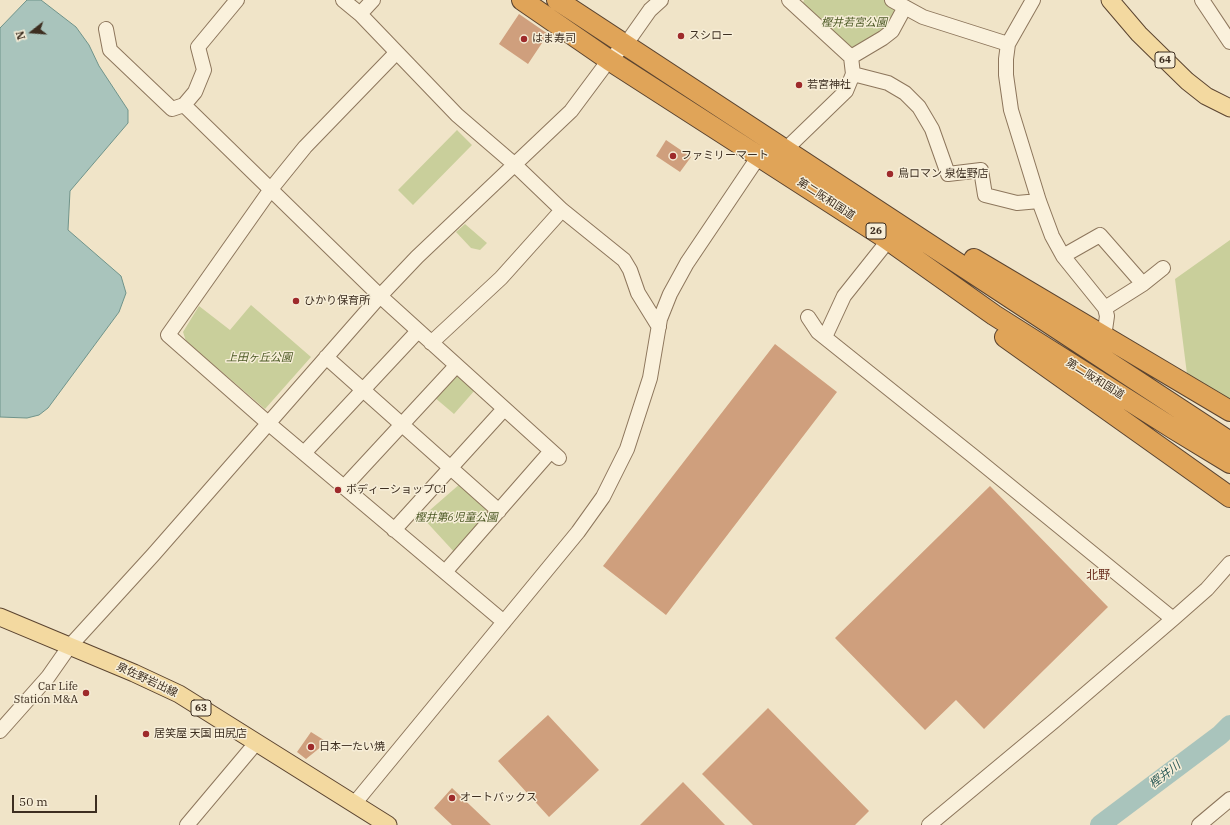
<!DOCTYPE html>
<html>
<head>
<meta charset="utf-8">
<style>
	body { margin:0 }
	#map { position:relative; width:1230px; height:825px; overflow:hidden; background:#f0e4c8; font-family:"IBM Plex Serif",serif }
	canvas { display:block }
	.north { position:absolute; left:12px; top:12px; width:40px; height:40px; -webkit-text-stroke:3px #f7eed8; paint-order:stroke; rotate:253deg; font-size:11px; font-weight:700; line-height:16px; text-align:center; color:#3d2e20 }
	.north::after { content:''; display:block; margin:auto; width:14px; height:18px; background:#3d2e20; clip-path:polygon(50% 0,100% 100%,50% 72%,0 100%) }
	.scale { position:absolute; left:12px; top:795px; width:85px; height:18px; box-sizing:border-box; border:2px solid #3d2e20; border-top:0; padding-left:5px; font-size:12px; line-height:14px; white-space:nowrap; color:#3d2e20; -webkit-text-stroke:3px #f7eed8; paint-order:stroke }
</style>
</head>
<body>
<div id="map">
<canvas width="1230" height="825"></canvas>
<div class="north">N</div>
<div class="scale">50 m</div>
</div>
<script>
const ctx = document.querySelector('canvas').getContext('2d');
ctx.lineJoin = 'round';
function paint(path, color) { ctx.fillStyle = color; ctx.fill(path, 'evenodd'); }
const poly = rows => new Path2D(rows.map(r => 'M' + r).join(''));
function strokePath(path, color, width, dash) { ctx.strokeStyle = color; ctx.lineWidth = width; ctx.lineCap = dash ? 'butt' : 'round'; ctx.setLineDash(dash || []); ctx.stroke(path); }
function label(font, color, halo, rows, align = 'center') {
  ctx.font = font + ' "IBM Plex Serif","Noto Sans JP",serif'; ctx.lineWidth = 3; ctx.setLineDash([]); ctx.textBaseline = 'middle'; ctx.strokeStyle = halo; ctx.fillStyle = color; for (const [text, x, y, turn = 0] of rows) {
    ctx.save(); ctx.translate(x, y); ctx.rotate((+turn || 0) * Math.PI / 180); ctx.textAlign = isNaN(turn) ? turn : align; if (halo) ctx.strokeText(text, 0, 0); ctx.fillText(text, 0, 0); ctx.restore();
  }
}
paint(poly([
	[804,0,884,0,900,8,888,30,850,52,803,3],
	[457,130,472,145,413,205,398,190],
	[465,224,487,243,480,250,471,248,456,232],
	[1230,240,1230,406,1188,382,1175,279],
	[251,305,311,357,265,409,186,341,183,332,199,306,230,330],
	[459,376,475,390,454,414,434,397,452,377],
	[461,483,494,511,456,554,422,517]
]), '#c9cf9b');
const water = poly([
	[27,0,41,0,76,27,89,45,99,66,128,110,128,123,70,191,68,230,121,276,126,293,119,312,48,408,39,415,27,418,0,417,0,28,27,0]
]);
paint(water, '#a9c4bc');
strokePath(water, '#6f938a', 1);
strokePath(poly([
	[1100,825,1220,735,1230,725]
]), '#a9c4bc', 20);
paint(poly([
	[519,14,548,34,528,64,499,44],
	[666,140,691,157,680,172,656,156],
	[775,344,837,392,666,615,603,566],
	[990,486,1108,607,984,729,956,700,925,730,835,638],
	[768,708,869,811,855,825,753,825,702,774],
	[548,715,599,770,549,817,498,761],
	[311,732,327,742,306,759,297,752],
	[683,782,725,825,640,825],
	[452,788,491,825,452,825,434,808]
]), '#cf9f7d');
const minor = poly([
	[343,0,360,14,457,115,514,164,562,210,624,260,630,270,638,293,659,327],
	[892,0,923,17,1008,44],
	[1033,0,1008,44,1006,59,1006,75,1011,110,1039,201,1052,236,1063,256,1105,308,1107,316,1104,337],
	[1202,0,1230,42],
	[360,14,373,0],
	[106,29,110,50,172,109,184,105,195,92,204,70,198,47,237,0],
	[396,53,305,147,271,189,168,335,268,423,504,622],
	[851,57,883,38,892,31,905,7],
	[853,74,888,83,905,93,919,107,932,129,948,174,981,170,985,195,1017,203,1039,201],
	[184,105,380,296,559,458],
	[1063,256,1100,235,1143,284],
	[1105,308,1143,284,1163,268],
	[808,317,818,332,973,456,1173,619],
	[825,337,844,296,887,242],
	[431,343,501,278,562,210],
	[326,357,499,511],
	[304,453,418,331],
	[344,487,456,366],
	[394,530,504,409],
	[445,572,551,451],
	[0,731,48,677,69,647,153,555,380,296,417,257,571,111,609,60,626,44,650,10,661,0],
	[354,804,578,532,603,497,627,449,650,378,660,319,670,294,687,263,759,156,786,149,846,91,853,74,851,57,789,0],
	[187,825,256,743],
	[929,825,1054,721,1173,619,1207,589,1230,563],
	[1199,825,1230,799]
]);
const major = poly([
	[1110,0,1139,34,1187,81,1206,96,1230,108],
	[0,617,134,673,179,694,388,825]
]);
const highway = poly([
	[522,0,609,60,884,237,994,315,1174,429,1230,463],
	[557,0,1230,442],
	[974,259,1230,411],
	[1005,337,1230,497]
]);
strokePath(minor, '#8d765c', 16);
strokePath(major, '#5b4430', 19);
strokePath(highway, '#5b4430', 22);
strokePath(minor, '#faf1dc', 14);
strokePath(major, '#f3d9a0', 17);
strokePath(highway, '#e0a458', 20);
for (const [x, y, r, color] of [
	[681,36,4,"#9e2a2b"],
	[524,39,4,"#9e2a2b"],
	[799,85,4,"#9e2a2b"],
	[673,156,4,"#9e2a2b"],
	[890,174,4,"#9e2a2b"],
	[296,301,4,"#9e2a2b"],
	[338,490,4,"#9e2a2b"],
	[86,693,4,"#9e2a2b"],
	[146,734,4,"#9e2a2b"],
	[311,747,4,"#9e2a2b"],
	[452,798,4,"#9e2a2b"]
]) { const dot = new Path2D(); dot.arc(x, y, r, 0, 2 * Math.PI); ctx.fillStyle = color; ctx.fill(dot); strokePath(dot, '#f7eed8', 1.5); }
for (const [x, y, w] of [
	[1165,60,20],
	[876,231,20],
	[201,708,20]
]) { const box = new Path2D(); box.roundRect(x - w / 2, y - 8, w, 16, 3); ctx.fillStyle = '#f7eed8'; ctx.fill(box); strokePath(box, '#3d2e20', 1); }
label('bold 10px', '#3d2e20', null, [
	["64",1165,60],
	["26",876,231],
	["63",201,708]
]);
label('italic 11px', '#4d5a26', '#f7eed8', [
	["樫井若宮公園",854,23],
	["上田ヶ丘公園",259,358],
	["樫井第6児童公園",456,518]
]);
label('11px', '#3d2e20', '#f7eed8', [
	["スシロー",689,36],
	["はま寿司",532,39],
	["若宮神社",807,85],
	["ファミリーマート",681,156],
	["鳥ロマン 泉佐野店",898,174],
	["ひかり保育所",304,301],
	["ボディーショップCJ",346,490],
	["Car Life",78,687,"right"],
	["Station M&A",78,700,"right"],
	["居笑屋 天国 田尻店",154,734],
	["日本一たい焼",319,747],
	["オートバックス",460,798]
], 'left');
label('11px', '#3d2e20', '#f7eed8', [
	["第二阪和国道",826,199,33],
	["第二阪和国道",1095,379,32],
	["泉佐野岩出線",147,680,25]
]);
label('12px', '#6b2e1e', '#f7eed8', [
	["北野",1098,576]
]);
label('italic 12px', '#2f5d5a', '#f7eed8', [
	["樫井川",1165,775,-38]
]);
</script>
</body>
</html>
